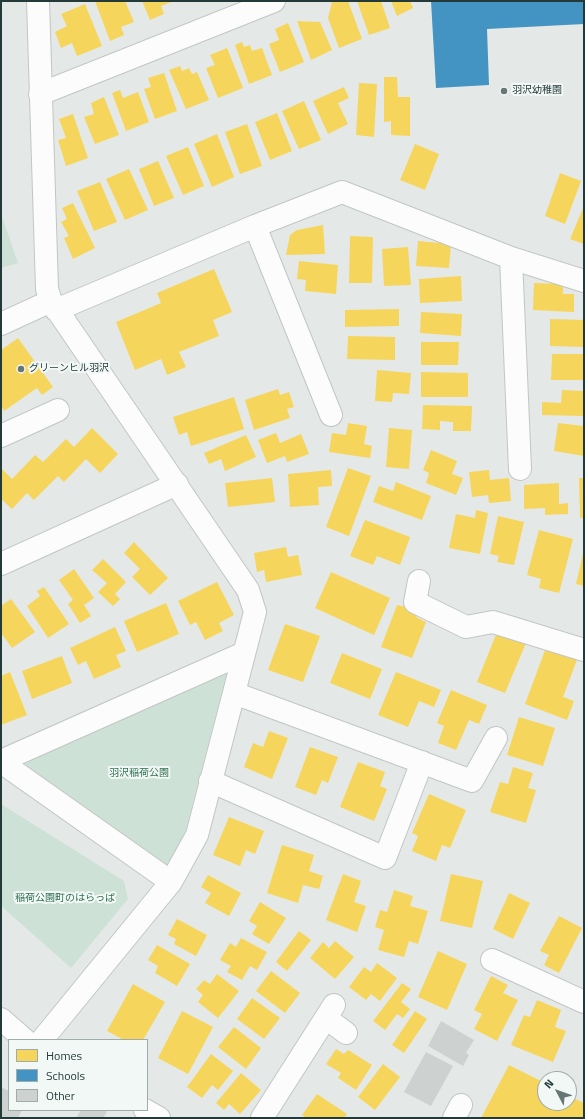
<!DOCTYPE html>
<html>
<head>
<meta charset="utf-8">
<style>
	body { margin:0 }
	#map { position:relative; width:585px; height:1119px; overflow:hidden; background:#e4e9e7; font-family:"Titillium Web",sans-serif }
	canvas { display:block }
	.frame { position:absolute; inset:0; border:2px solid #233a39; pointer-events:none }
	.legend { position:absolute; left:8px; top:1039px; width:140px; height:72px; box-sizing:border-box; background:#f2f8f6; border:1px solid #9facaa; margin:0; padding:5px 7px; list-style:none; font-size:12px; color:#233a39 }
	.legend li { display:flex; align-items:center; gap:8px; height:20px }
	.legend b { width:20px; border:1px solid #9facaa }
	.north { position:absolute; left:537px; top:1071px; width:40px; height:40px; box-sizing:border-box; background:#f2f8f6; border:1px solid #9facaa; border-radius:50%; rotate:311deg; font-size:11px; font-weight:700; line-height:16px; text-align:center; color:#233a39 }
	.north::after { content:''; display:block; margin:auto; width:14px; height:18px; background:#677776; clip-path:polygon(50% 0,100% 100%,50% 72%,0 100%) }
</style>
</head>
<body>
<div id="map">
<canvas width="585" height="1119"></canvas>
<div class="frame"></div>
<ul class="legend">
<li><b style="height:11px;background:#f6d55c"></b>Homes</li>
<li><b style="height:11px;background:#4393c3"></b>Schools</li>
<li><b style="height:11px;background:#cdd1d0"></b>Other</li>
</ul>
<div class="north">N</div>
</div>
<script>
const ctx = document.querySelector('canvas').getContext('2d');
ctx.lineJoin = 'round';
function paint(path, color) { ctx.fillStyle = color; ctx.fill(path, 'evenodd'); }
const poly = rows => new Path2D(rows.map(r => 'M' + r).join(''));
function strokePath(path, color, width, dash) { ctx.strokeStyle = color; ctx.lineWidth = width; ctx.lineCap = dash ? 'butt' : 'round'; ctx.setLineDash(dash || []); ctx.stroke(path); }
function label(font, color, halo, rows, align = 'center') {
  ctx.font = font + ' "Titillium Web","Noto Sans JP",sans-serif'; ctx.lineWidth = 4; ctx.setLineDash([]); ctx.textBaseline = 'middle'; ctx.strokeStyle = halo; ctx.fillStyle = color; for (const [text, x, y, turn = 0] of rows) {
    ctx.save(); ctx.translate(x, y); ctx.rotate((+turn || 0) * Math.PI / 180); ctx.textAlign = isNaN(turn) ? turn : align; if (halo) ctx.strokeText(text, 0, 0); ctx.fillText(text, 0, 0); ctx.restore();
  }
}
paint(poly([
	[1,214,18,263,1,268],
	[227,672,186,829,169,869,18,760],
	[1,804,124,881,128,899,71,968,1,906]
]), '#cee1d7');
paint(poly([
	[95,1,125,1,134,22,121,27,124,35,110,41],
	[142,1,174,1,161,6,164,14,150,20],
	[348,1,362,39,339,48,328,18,332,2],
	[357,1,381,1,390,28,369,35],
	[391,1,410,1,413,8,397,16],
	[85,4,102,46,77,56,72,43,61,48,55,32,67,26,61,14],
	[297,21,320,22,332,50,311,60],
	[288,23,304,62,280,72,269,44,279,40,275,29],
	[242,42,244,47,250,45,252,51,262,48,272,75,249,84,235,45],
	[227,48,243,88,218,98,206,68,215,65,210,55],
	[180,66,182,71,189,68,192,74,197,72,209,100,186,109,169,70],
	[164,73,177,111,155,119,144,89,151,87,148,78],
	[384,77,397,77,398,97,410,97,410,136,391,135,391,121,384,122],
	[359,83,377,84,374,137,356,135],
	[344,87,349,98,338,103,348,124,328,134,313,101],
	[120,90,123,98,138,92,149,122,126,131,112,93],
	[104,97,119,135,95,144,84,117,94,114,91,103],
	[304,101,321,140,299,149,282,111],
	[277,113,292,151,270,160,255,122],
	[73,114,88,158,66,166,58,140,66,138,59,119],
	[247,124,262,166,240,174,225,132],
	[217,134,234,177,212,187,194,144],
	[415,144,439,154,425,190,400,180],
	[188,147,204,186,183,195,166,156],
	[158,161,174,198,154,206,139,169],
	[129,169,148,210,125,220,106,179],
	[560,173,581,181,565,224,545,216],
	[100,182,117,222,94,231,77,191],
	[73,203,95,248,73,259,64,238,69,236,61,222,67,219,62,208],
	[584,206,584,244,570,239],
	[323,225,325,254,286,255,290,235,297,230],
	[350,236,373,237,372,283,349,283],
	[418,241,451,244,449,268,416,266],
	[408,247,411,285,384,286,382,249],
	[299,261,338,265,336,294,305,291,306,280,297,279],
	[214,269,232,312,213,320,219,336,179,352,186,367,167,375,161,359,135,370,116,322,161,303,157,293],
	[461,276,462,301,420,303,419,279],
	[534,283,563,284,563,294,574,294,574,312,533,310],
	[399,309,399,326,345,327,345,310],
	[421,312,462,314,461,336,420,333],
	[550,319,583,320,584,347,550,346],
	[348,336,395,337,395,360,347,359],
	[18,338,53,387,42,395,37,388,4,411,1,406,1,350],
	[421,342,459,342,458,365,421,365],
	[552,354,584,354,584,380,551,380],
	[377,370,411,373,409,394,393,393,392,402,375,401],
	[421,372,468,373,468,397,421,397],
	[278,389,280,395,289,392,294,407,287,409,290,418,254,430,245,400],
	[562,390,584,391,584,416,542,415,542,402,561,403],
	[234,397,244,429,191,446,187,432,179,435,173,417],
	[423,405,472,406,471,431,453,431,453,422,440,421,440,430,422,429],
	[348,423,367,426,364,444,372,446,370,458,329,452,332,433,346,435],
	[558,423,584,426,584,456,554,451],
	[92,428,118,454,100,473,86,459,64,482,58,476,34,500,27,493,12,509,1,499,1,468,12,479,35,455,43,462,66,439,74,447],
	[389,428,412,430,409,469,386,467],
	[276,433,280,443,301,434,309,454,287,462,285,456,267,463,258,440],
	[246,435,256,457,225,471,221,459,209,464,204,453],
	[431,450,457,461,452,474,463,478,456,495,426,483,429,473,423,470],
	[348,468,371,476,349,536,326,527],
	[331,470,332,486,318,487,319,505,290,507,288,474],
	[489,470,490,480,509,478,511,501,489,503,488,495,472,497,469,472],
	[272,478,275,502,228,507,225,483],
	[579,478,584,478,584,518,580,518],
	[396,482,431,496,422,520,373,502,379,486,393,491],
	[559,483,559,504,568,503,568,514,545,515,545,508,524,509,524,485],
	[476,510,488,513,480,554,449,548,456,514,475,518],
	[498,516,524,522,514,565,497,562,499,556,490,554],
	[365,520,410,537,400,565,377,556,373,565,350,556],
	[539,530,573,539,559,593,539,588,541,579,527,575],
	[134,542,168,578,150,595,132,577,140,569,124,553],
	[286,547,288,557,298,555,302,575,266,582,264,570,257,572,254,553],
	[584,549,584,586,576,584],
	[103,559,126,582,115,594,120,599,113,606,98,592,107,583,92,570],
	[74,569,94,598,84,605,91,616,80,623,68,604,73,600,59,580],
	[331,572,390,598,374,635,315,608],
	[217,582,234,615,219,623,223,631,205,640,196,622,190,625,178,601],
	[44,587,69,624,48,638,27,606,40,596,37,591],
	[11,599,35,632,12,648,1,633,1,606],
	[166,603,179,634,137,652,124,621],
	[397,605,419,610,416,617,426,622,412,658,381,647],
	[285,624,320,636,303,682,268,670],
	[115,627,126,651,116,655,121,667,94,679,86,661,78,665,70,648],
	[497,632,526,643,505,693,477,682],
	[547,645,578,657,563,697,574,701,567,720,525,704],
	[342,653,382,669,370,699,330,683],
	[62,656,72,683,32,699,22,671],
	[10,672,27,715,1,725,1,676],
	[396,672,441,690,434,707,419,701,408,727,378,715],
	[451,690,487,705,479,724,469,720,456,750,438,743,444,726,437,723],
	[519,717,555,728,543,766,507,755],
	[269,731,288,738,272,779,244,767,253,743,263,747],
	[310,747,338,757,328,783,322,780,316,795,295,787],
	[358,762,385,772,380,786,387,789,374,821,340,807],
	[513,767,533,773,528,788,536,790,526,823,490,812,500,782,508,784],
	[429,794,466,810,450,848,442,845,436,861,412,851,418,836,412,833],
	[229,817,264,831,255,854,246,850,240,866,213,855],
	[282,845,314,855,309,871,323,876,319,889,303,885,298,903,267,893],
	[343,874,361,881,354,902,366,906,357,932,326,920],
	[451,874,483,881,472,928,440,921],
	[208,875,241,893,229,916,205,903,211,893,201,887],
	[394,890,413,896,410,906,428,911,418,944,409,941,404,957,378,950,384,930,375,927,380,910,387,912],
	[509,893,530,903,513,939,493,929],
	[260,902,286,918,269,944,252,934,257,926,249,921],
	[559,916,582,928,559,973,544,965,549,955,540,951],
	[177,919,207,935,196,956,174,944,176,939,168,935],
	[299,931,311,940,287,971,276,962],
	[241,938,267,952,257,970,250,966,242,980,227,972,231,966,220,960,230,943,236,947],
	[335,941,354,957,335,979,310,958,323,942,329,948],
	[157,945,190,964,177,986,155,973,158,966,148,960],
	[438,951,467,964,447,1010,418,997],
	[377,963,397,978,380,1001,371,994,366,1000,349,987,364,967,371,972],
	[271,971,300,993,285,1013,256,991],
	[217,974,239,991,218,1018,198,1002,203,995,196,989,204,980,210,984],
	[491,976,508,985,503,993,518,1000,497,1041,474,1029,482,1014,474,1010],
	[402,983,411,989,401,1002,410,1009,403,1018,397,1014,385,1030,373,1021],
	[133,984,165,1002,143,1040,124,1040,107,1031],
	[252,998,280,1018,264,1039,237,1019],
	[537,1000,561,1010,555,1027,566,1031,553,1062,511,1045,524,1015,530,1017],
	[182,1011,213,1027,188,1074,158,1058],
	[415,1011,427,1019,404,1053,392,1045],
	[234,1027,261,1048,246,1069,218,1047],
	[336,1049,344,1054,348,1050,372,1065,356,1090,338,1078,341,1073,326,1064],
	[211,1054,233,1071,218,1090,212,1085,202,1098,187,1087],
	[383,1064,400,1077,375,1110,358,1097],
	[509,1065,545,1083,545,1103,569,1103,569,1096,584,1103,584,1118,481,1118],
	[241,1073,261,1090,240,1114,229,1104,224,1110,216,1103],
	[317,1094,347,1114,344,1118,306,1118,302,1115]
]), '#f6d55c');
paint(poly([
	[431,1,584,1,584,24,487,29,489,85,436,88]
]), '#4393c3');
paint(poly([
	[441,1021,474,1040,466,1053,469,1055,463,1066,428,1046],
	[426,1052,453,1066,431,1106,404,1092],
	[1,1087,9,1091,9,1110,22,1110,18,1118,1,1118],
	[81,1110,104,1110,107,1112,103,1118,76,1118]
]), '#cdd1d0');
const minor = poly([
	[38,1,47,289,51,301,248,590,255,612,197,835,171,882,42,1040],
	[40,94,274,1],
	[255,226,331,415],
	[511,258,520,469],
	[56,310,255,226,342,192,511,258,584,281],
	[1,324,51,301],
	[1,436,58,410],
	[1,564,177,484],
	[419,581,415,602,466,627,493,622,584,650],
	[234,693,472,781,496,738],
	[1,761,244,653],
	[1,762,171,882],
	[210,781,385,858,422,762],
	[492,960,584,1002],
	[326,1018,346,1033],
	[1,1019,25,1040],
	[145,1110,159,1118],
	[262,1118,334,1005],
	[454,1118,461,1105]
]);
strokePath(minor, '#c1c6c4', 24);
strokePath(minor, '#fbfcfb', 22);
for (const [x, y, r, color] of [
	[504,91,4,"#677776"],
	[21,369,4,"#677776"]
]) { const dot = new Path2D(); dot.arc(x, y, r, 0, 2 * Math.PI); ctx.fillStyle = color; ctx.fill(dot); strokePath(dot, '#f2f8f6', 1.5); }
label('10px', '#233a39', '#f2f8f6', [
	["羽沢幼稚園",512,91],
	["グリーンヒル羽沢",29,369]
], 'left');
label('10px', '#306e54', '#f2f8f6', [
	["羽沢稲荷公園",139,774],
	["稲荷公園町のはらっぱ",65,899]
]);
</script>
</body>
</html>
